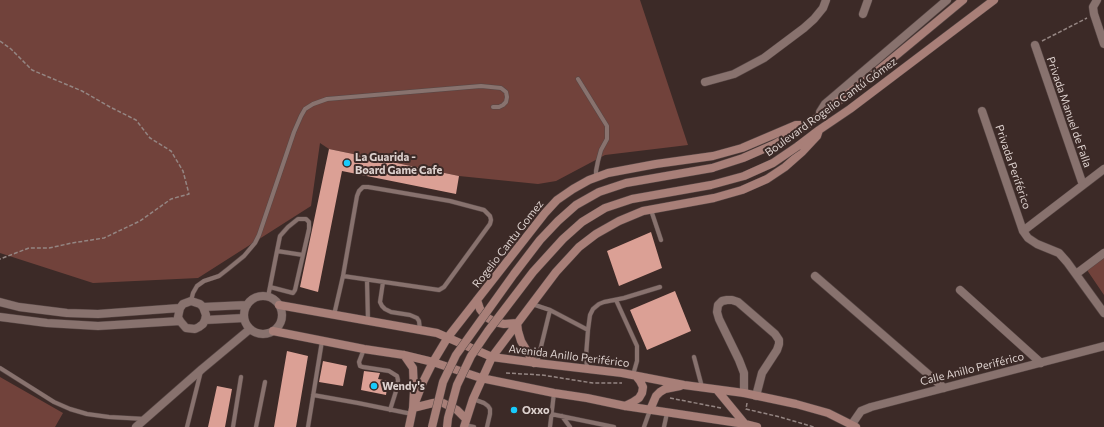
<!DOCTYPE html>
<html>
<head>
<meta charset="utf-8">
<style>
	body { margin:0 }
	canvas { display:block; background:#3c2a27 }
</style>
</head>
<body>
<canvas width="1104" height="427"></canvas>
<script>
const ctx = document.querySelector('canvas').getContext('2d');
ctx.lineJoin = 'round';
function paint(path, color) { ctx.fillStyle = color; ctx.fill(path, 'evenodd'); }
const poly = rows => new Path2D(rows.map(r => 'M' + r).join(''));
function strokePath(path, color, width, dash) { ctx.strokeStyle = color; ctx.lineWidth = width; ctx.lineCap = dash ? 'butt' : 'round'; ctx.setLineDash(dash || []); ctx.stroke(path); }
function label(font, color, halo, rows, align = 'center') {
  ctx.font = font + ' Commissioner,sans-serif'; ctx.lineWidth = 4; ctx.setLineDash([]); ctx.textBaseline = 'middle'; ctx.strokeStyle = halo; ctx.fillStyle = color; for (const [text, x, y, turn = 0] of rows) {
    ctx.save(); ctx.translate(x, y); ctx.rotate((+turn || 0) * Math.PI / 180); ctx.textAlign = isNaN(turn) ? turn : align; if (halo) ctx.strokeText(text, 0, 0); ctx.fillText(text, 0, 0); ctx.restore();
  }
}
paint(poly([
	[0,0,640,0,688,145,605,155,556,181,538,184,459,176,329,149,320,143,311,206,198,278,93,283,0,253],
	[1104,257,1104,295,1087,270],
	[0,377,63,413,55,427,0,427]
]), '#71423b');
paint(poly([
	[329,149,459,176,456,194,342,171,318,292,300,287],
	[651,232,662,268,619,286,607,251],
	[675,291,691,331,647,350,630,310],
	[287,351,308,356,296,427,274,427],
	[323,361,347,366,343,386,319,382],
	[364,371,380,373,378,379,388,381,386,395,361,390],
	[217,386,232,389,225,427,208,427]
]), '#dba095');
const lane = poly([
	[578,79,607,126,607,139,601,150,598,161,596,171,596,177],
	[651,210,661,240],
	[277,251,280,236,288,227,298,219,306,219,309,222,309,229,303,255],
	[367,280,368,321],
	[383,282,380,302,382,306,385,309,391,312,410,315,417,318,419,321,420,330],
	[268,297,277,251,303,255,295,290,293,293,270,287],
	[616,300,637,346,637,361,633,375],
	[191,301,193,293,197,286,204,281,219,276,228,269,244,256,255,243,259,235,294,132,301,116,305,109,313,104,327,99,481,86,501,88,506,92,507,97,506,102,503,105,499,107,493,107],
	[532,304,550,310,588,330],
	[334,315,343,276,357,196,359,191,363,187,368,187,380,189,450,201,484,210,490,216,491,220,490,224,444,287,439,290,343,276],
	[364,349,359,362,360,366,363,367,389,371,397,376,398,380,397,388,390,410],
	[694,357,702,387],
	[537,363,550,310],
	[0,368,54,402,70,409,87,414,109,417,145,419],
	[587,368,586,356,588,330,590,315,593,309,599,304,604,302,624,298,660,287],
	[313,395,358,403,412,414],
	[473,399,484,403,488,406,490,409,490,414,487,427],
	[551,414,614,427],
	[562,416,570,427],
	[464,425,474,427],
	[187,427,201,371],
	[233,427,241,377],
	[256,427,265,382],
	[308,427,322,341],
	[550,427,554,393],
	[644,427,650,410],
	[664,427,667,413]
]);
const street = poly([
	[1097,0,1093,7,1094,14,1104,44],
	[863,14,868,0],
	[1035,45,1083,185],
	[705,82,734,74,764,58,804,28,814,19,823,8,826,0],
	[982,111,1023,231,1028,238,1037,244,1059,253,1067,262,1104,313],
	[820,116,820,112,825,104,947,0],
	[1023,231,1104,169],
	[1076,274,1104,253],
	[815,276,944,388],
	[960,290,1041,363],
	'244 315a19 19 0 1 1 38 0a19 19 0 1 1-38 0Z',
	[0,302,19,307,67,313,98,314,180,308],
	[203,307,206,315,205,320,203,324,199,327,195,329,186,328,180,321,178,317,180,308,183,304,191,301,200,304,203,307,247,305],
	[0,317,47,323,98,326,180,321],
	[205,320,244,318],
	[744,393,744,373,739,360,719,319,717,312,718,305,722,301,727,300,732,300,738,302,775,334,779,340,779,344,777,350,762,373,756,396],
	[852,424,861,411,871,407,1104,346],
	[136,427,202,369,250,329]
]);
const secondary = poly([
	[798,146,819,130,850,109,994,0],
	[712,168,743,158,775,144,806,126,870,77,963,0],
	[477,300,480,309,486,317,495,322,504,324,517,323],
	[279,305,437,333,492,357,537,363,622,373,684,385,744,393,796,404,828,413,856,427],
	[517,323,518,331,521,341,534,363],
	[273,331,364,349,404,355,433,362,481,378,554,393,587,398,625,406,745,424,757,427],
	[404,355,413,368,414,391,413,408,433,403,441,402,457,410,466,419],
	[717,390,745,424],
	[625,406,633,402,639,398,642,393,643,387,640,381,636,376],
	[650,410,656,396,660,392,665,389,680,386],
	[409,427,413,408,423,382,433,362,448,337,545,213,557,200,573,189,589,180,608,173,656,164,713,156,742,148,796,125,800,125,806,126],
	[464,427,473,399,492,357,556,272,579,247,596,234,619,221,643,211,714,198,742,190,767,179,785,167,802,152,817,136,819,130]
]);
strokePath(lane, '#574745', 5);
strokePath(street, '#574745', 9);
strokePath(secondary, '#574745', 9);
strokePath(poly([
	[0,41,11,49,32,70,82,91,110,107,136,120,150,138,171,151,183,171,189,194,171,199,140,221,104,238,72,243,49,248,29,248,0,259],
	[1042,41,1087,18],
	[506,373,542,375,593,383,622,383],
	[670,398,721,408],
	[747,403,746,409,780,417,814,427]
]), '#948582', 1.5, [4, 2]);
strokePath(lane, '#88726e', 4);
strokePath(street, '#88726e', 8);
strokePath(secondary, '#a87f78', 8);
const secondaryBridge = poly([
	[432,427,443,382,456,355,514,274,540,240,558,221,576,205,599,192,626,183,712,168],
	[447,427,448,418,457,385,471,356,488,331,533,272,563,239,582,222,605,208,632,199,711,185,744,176,773,163,798,146]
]);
strokePath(secondaryBridge, '#574745', 9, []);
strokePath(secondaryBridge, '#a87f78', 8);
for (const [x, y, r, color] of [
	[347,163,4,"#18cafc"],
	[374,386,4,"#18cafc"],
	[514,410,4,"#18cafc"]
]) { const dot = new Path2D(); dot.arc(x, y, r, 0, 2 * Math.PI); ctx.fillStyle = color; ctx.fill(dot); strokePath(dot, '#3c2a27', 1.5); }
label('11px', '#ddd1ce', '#3c2a27', [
	["Boulevard Rogelio Cantú Gómez",831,107,-36],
	["Privada Manuel de Falla",1069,112,71],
	["Privada Periférico",1013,167,71],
	["Rogelio Cantu Gomez",508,244,-52],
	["Avenida Anillo Periférico",569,356,7],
	["Calle Anillo Periférico",972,369,-14]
]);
label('bold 11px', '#ddd1ce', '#3c2a27', [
	["La Guarida -",355,157],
	["Board Game Cafe",355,170],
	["Wendy's",382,386],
	["Oxxo",522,410]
], 'left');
</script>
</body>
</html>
